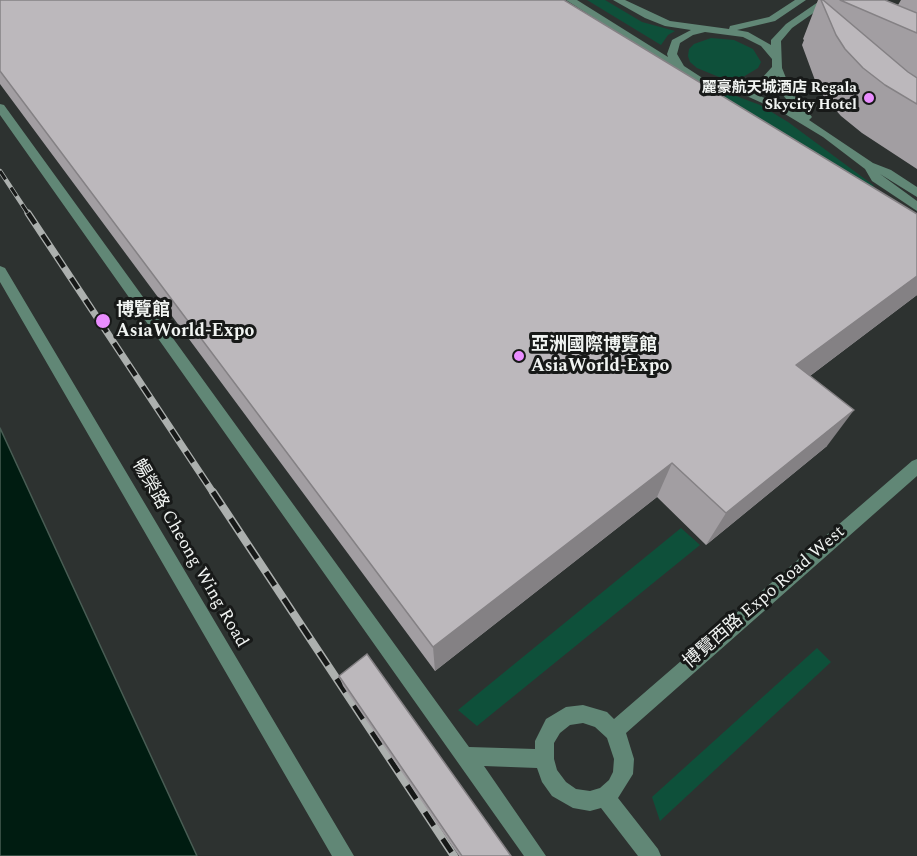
<!DOCTYPE html>
<html>
<head>
<meta charset="utf-8">
<style>
	body { margin:0 }
	canvas { display:block; background:#2d3230 }
</style>
</head>
<body>
<canvas width="917" height="856"></canvas>
<script>
const ctx = document.querySelector('canvas').getContext('2d');
ctx.lineJoin = 'round';
function paint(path, color) { ctx.fillStyle = color; ctx.fill(path, 'evenodd'); }
const poly = rows => new Path2D(rows.map(r => 'M' + r).join(''));
function strokePath(path, color, width, dash) { ctx.strokeStyle = color; ctx.lineWidth = width; ctx.lineCap = dash ? 'butt' : 'round'; ctx.setLineDash(dash || []); ctx.stroke(path); }
function label(font, color, halo, rows, align = 'center') {
  ctx.font = font + ' Spectral,"Noto Sans TC",serif'; ctx.lineWidth = 6; ctx.setLineDash([]); ctx.textBaseline = 'middle'; ctx.strokeStyle = halo; ctx.fillStyle = color; for (const [text, x, y, turn = 0] of rows) {
    ctx.save(); ctx.translate(x, y); ctx.rotate((+turn || 0) * Math.PI / 180); ctx.textAlign = isNaN(turn) ? turn : align; if (halo) ctx.strokeText(text, 0, 0); ctx.fillText(text, 0, 0); ctx.restore();
  }
}
paint(poly([
	[587,0,605,0,642,22,675,31,668,35,661,45],
	[711,38,734,40,753,49,761,62,758,68,743,77,731,78,719,77,697,68,690,62,688,56,689,49,694,44],
	[710,91,736,96,760,105,788,122,873,185,875,190],
	[681,528,700,545,477,726,458,710],
	[817,648,831,662,660,821,652,797]
]), '#0e503a');
const water = poly([
	[0,428,197,856,0,856,0,428]
]);
paint(water, '#001c11');
strokePath(water, '#485d54', 1.5);
paint(poly([
	[566,0,577,0,668,57,667,54,672,40,691,30,665,26,645,18,613,0,625,0,670,21,729,29,730,26,769,17,795,0,806,0,775,21,737,30,748,32,771,45,771,40,786,24,821,0,832,0,792,28,781,41,782,68,792,93,812,117,809,120,873,163,891,170,917,187,917,197,880,174,917,201,917,211,872,181,865,169,823,137,780,111,731,89,696,83,566,0],
	[705,32,743,37,761,46,772,59,772,67,762,78,743,84,704,79,684,66,677,54,680,43,693,35,705,32],
	[775,76,782,94,797,112,746,90,770,82,775,76],
	[0,104,4,105,469,747,535,749,535,741,546,719,566,707,583,705,607,712,614,719,912,461,917,459,917,476,626,733,634,759,633,774,618,798,658,849,661,856,638,856,601,808,590,811,573,808,552,796,542,782,537,768,484,766,546,856,524,856,0,115,0,104],
	[583,723,595,727,607,738,614,759,613,772,609,780,600,788,590,791,576,789,566,782,557,770,554,759,554,743,560,733,570,725,583,723],
	[0,266,5,268,354,856,332,856,0,282,0,266]
]), '#618776');
const railFar2 = poly([
	[0,171,29,215]
]);
const railFar1 = poly([
	[28,213,214,494]
]);
const rail = poly([
	[213,492,454,856]
]);
strokePath(railFar2, '#acb0ae', 4.5);
strokePath(railFar1, '#acb0ae', 7);
strokePath(rail, '#acb0ae', 8);
strokePath(railFar2, '#171918', 3, [10]);
strokePath(railFar1, '#171918', 4.5, [13]);
strokePath(rail, '#171918', 5, [16]);
paint(poly([
	[0,0,917,295,810,376,827,446,706,545,657,497,435,671,0,84],
	[818,0,885,0,898,5,901,0,917,0,917,169,862,133,841,116,824,97,816,83,802,45,804,40,803,39],
	[339,676,511,856,459,856,343,686]
]), '#a29ea2');
paint(poly([
	[917,276,917,295,774,403,796,365],
	[854,410,827,446,706,545,726,513],
	[672,463,657,497,435,671,433,647]
]), '#848184');
const building = poly([
	[0,0,564,0,917,214,917,276,796,365,854,410,726,513,672,463,433,647,0,71,0,0],
	[821,0,823,0,908,72,917,78,917,104,885,85,863,68,845,49,836,35,821,0],
	[840,0,885,0,917,13,917,33,840,0],
	[367,654,511,856,462,856,339,676,367,654]
]);
paint(building, '#bcb8bc');
strokePath(building, '#848184', 1.5);
for (const [x, y, r, color] of [
	[869,98,6,"#e98dfe"],
	[103,321,8,"#e98dfe"],
	[519,356,6,"#e98dfe"]
]) { const dot = new Path2D(); dot.arc(x, y, r, 0, 2 * Math.PI); ctx.fillStyle = color; ctx.fill(dot); strokePath(dot, '#171918', 2); }
label('bold 15px', '#f1f4f2', '#171918', [
	["麗豪航天城酒店 Regala",857,89],
	["Skycity Hotel",857,106]
], 'right');
label('bold 18px', '#f1f4f2', '#171918', [
	["博覽館",116,311],
	["AsiaWorld-Expo",116,332],
	["亞洲國際博覽館",531,346],
	["AsiaWorld-Expo",531,367]
], 'left');
label('18px', '#f1f4f2', '#171918', [
	["暢榮路 Cheong Wing Road",189,554,60],
	["博覽西路 Expo Road West",765,598,-41]
]);
</script>
</body>
</html>
